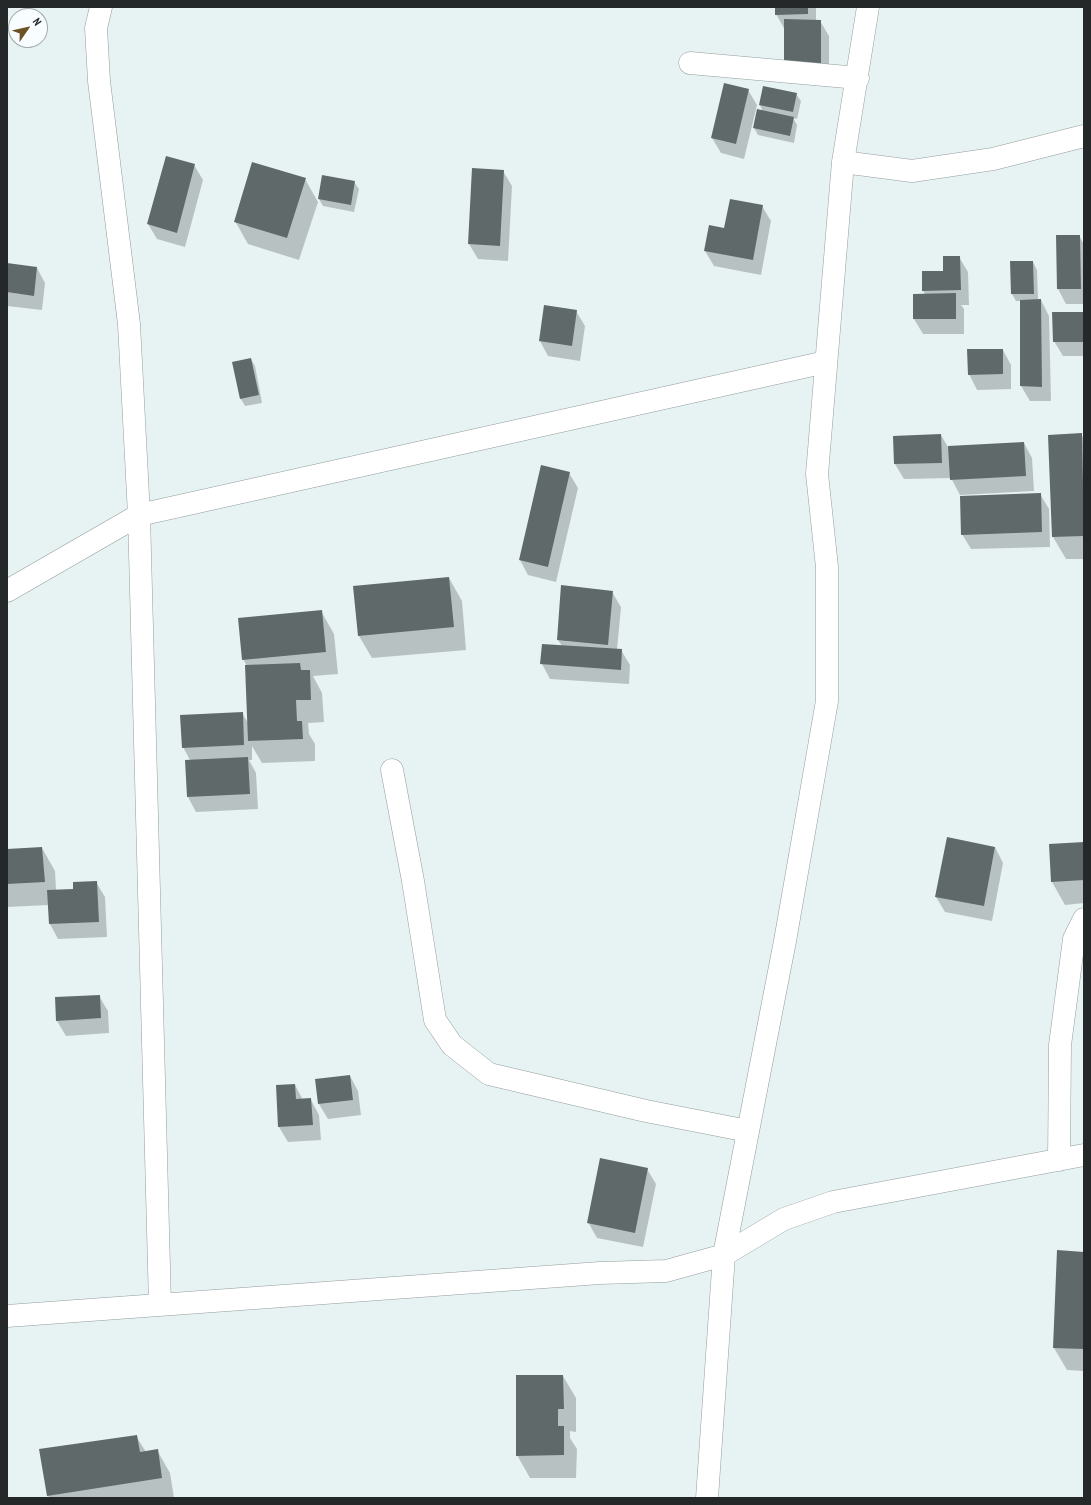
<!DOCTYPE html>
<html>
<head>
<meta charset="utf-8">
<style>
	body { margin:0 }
	#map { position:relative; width:1091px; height:1505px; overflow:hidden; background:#e7f2f3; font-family:"PT Sans Narrow",sans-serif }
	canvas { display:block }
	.frame { position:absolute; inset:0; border:8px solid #242828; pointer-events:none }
	.north { position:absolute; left:8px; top:8px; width:40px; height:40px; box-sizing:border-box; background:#f8feff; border:1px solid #a3a8a9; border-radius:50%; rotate:56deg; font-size:11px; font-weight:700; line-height:16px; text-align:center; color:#242828 }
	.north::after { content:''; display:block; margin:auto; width:14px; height:18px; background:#6b5123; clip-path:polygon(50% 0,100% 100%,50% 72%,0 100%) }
</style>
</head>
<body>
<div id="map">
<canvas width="1091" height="1505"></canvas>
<div class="frame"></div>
<div class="north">N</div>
</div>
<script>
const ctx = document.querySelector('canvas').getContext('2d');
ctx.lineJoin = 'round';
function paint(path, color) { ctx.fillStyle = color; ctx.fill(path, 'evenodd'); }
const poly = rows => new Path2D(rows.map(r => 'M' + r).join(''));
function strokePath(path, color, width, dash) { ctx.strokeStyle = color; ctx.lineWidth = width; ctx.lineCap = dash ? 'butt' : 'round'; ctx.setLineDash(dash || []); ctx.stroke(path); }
paint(poly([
	[776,7,816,7,816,21,820,21,829,36,829,79,785,30,776,14],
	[748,90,757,105,744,159,721,153,712,138],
	[796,94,801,101,797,119,793,118,797,125,794,143,758,135,754,128,763,112,760,105],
	[166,157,194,165,203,180,185,247,157,239,148,224],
	[503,171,512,186,508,261,478,259,469,244],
	[305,179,318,202,299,260,248,244,235,221],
	[354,182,359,189,354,212,323,206,319,199],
	[762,206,771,221,761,275,714,266,705,251],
	[1079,236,1084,244,1084,304,1066,304,1058,289],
	[959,257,968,272,969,305,961,305,964,309,964,334,923,334,914,319,925,295,923,290],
	[1033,262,1037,270,1038,301,1041,300,1049,316,1051,401,1030,401,1021,386,1021,301,1016,301,1012,294],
	[7,264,37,268,45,283,42,310,7,306],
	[576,311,585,326,580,361,548,356,540,341],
	[1084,313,1084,356,1063,356,1054,341],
	[1003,350,1011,365,1011,389,977,390,969,374],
	[251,359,255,366,262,403,245,406,241,399,233,362],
	[1081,434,1084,439,1084,559,1066,559,1053,537,1049,436],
	[941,435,948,447,1024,443,1032,458,1034,491,960,495,951,478,904,479,895,464],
	[542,466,569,473,578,488,556,582,528,575,520,560],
	[1040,494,1049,509,1050,547,971,549,962,534],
	[449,578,462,601,466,650,372,658,359,636],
	[612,592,621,607,617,650,621,650,630,665,629,684,550,679,542,664,542,645,562,646,558,640],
	[321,611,334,634,338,674,313,676,322,693,324,722,308,723,309,734,315,744,315,761,262,763,252,746,252,760,249,760,256,773,258,809,196,812,188,797,190,760,183,747,242,713,248,723,247,666,243,659],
	[1084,843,1084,903,1065,905,1052,882,1050,845],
	[995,847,1003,863,992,921,945,912,936,897],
	[42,848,55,871,56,890,74,890,96,882,105,897,107,937,58,939,50,924,49,905,7,907,7,850],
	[99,996,108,1011,109,1033,66,1036,57,1021],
	[350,1076,358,1091,361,1115,328,1119,319,1104],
	[295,1085,303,1100,311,1100,319,1115,321,1140,288,1142,279,1127],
	[647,1169,656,1184,643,1247,597,1238,588,1222],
	[1084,1253,1084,1371,1067,1370,1054,1348],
	[563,1376,576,1398,576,1432,570,1431,570,1438,577,1449,576,1478,530,1478,517,1455],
	[136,1436,146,1452,157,1450,170,1473,174,1498,49,1498,48,1495]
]), '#0003');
paint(poly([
	[775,7,808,7,808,14,775,15],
	[784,19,821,20,821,64,784,64],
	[724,83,749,89,736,144,711,138],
	[763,86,797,93,793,112,759,105],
	[757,109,794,117,790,136,753,128],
	[166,156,195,164,177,233,147,224],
	[252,162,306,178,287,238,234,222],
	[472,168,504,170,500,246,468,244],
	[322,175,355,181,351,205,318,199],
	[730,199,763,205,753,260,704,251,709,225,724,228],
	[1056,235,1080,235,1081,289,1057,289],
	[943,256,960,256,961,290,922,291,922,271,943,271],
	[1010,261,1033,261,1034,294,1011,294],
	[7,263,37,267,34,296,7,292],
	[956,293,956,319,913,319,913,294],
	[1041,299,1042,387,1020,386,1020,300],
	[544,305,577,310,572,346,539,341],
	[1052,312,1084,312,1084,342,1053,342],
	[967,349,1003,349,1003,374,968,375],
	[251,358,259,395,240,399,232,362],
	[1082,433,1084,536,1052,537,1048,435],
	[941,434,942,463,894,464,893,436],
	[1024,442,1026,476,950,480,948,446],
	[541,465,570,472,548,567,519,560],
	[1041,493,1042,532,961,535,960,496],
	[449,577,454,627,358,636,353,586],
	[561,585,613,591,608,645,557,640],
	[322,610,326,652,242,660,238,618],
	[542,644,622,649,621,670,540,664],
	[300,663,301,670,310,670,311,700,296,700,297,721,302,721,303,739,248,741,245,665],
	[243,712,244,745,182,748,180,715],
	[248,757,250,794,187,797,185,760],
	[947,837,995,847,984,906,935,897],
	[1084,842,1084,880,1051,882,1049,844],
	[42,847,45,882,7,884,7,849],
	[97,881,99,922,49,924,47,890,73,889,73,882],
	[100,995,101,1018,56,1021,55,997],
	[350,1075,353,1100,318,1104,315,1079],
	[295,1084,296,1099,311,1098,313,1125,278,1127,276,1085],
	[600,1158,648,1168,635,1233,587,1223],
	[1057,1250,1084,1252,1084,1349,1053,1348],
	[516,1375,563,1375,564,1409,558,1409,558,1426,564,1426,564,1455,516,1456],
	[137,1435,140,1452,158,1449,162,1478,47,1496,39,1449]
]), '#5f6969');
const minor = poly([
	[101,7,96,28,99,81,129,324,139,515,160,1305],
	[690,63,858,78],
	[843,162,912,171,993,159,1084,136],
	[7,591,139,515,826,362],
	[392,770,413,881,435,1020,452,1045,489,1074,646,1111,748,1131],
	[1059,1160,1060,1045,1074,939,1084,919],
	[7,1316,600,1273,666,1271,724,1255,784,1219,833,1202,1084,1155],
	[707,1498,724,1255,785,941,827,701,827,567,817,474,843,162,868,7]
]);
strokePath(minor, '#939d9e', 23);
strokePath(minor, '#fff', 22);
</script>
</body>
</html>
